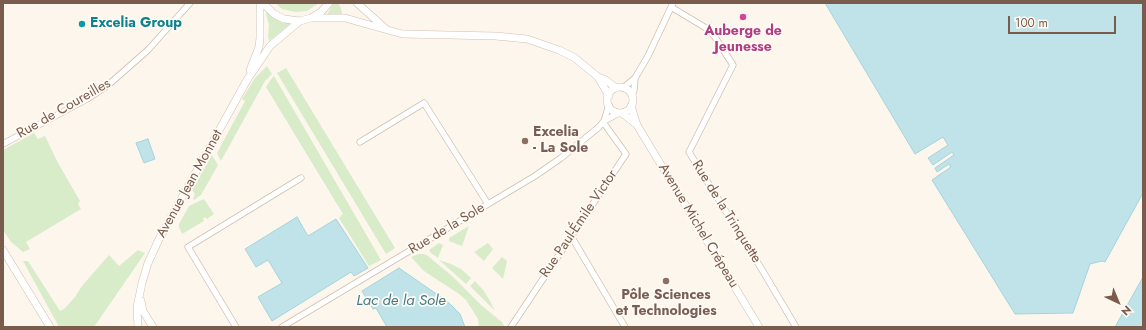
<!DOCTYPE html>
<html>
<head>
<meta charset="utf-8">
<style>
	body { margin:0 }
	#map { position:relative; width:1146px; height:330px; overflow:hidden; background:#fdf6ec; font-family:Jost,sans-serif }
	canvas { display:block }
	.frame { position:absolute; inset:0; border:4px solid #7a5c4d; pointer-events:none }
	.north { position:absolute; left:1098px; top:282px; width:40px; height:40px; -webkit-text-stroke:3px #fffaf3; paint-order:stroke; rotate:136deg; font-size:11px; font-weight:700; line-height:16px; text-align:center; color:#7a5c4d }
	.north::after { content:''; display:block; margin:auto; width:14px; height:18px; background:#7a5c4d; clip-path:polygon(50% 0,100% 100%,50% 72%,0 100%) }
	.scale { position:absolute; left:1008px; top:16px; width:108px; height:18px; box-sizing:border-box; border:2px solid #7a5c4d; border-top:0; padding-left:5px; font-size:12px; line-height:14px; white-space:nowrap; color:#7a5c4d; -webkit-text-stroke:3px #fffaf3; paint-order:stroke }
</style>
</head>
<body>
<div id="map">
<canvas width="1146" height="330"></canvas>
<div class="frame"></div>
<div class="north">N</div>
<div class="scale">100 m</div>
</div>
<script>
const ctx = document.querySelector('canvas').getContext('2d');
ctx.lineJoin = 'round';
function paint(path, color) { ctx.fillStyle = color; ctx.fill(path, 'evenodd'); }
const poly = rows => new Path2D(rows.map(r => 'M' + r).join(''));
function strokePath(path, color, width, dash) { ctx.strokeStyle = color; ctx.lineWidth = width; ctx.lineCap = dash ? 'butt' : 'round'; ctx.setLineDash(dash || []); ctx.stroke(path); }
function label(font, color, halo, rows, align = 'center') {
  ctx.font = font + ' Jost,sans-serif'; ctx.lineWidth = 3.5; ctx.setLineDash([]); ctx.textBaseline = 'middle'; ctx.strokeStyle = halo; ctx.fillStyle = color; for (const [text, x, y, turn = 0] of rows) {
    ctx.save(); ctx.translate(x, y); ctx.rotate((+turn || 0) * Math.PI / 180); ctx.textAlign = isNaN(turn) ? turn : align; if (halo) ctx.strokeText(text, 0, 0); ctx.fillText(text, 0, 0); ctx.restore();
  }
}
paint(poly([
	[275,3,319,3,307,11,295,12,282,9],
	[334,3,338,3,341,8,342,14,327,14],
	[266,12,276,19,290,24,269,41,268,36,269,25,266,14],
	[267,66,272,74,265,81,221,161,217,153,245,101,242,99,255,78],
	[286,68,395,248,386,254,277,73],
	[274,76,381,260,369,266,339,218,343,214,266,87,270,81],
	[34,133,38,139,45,136,58,163,80,201,78,204,81,209,26,242,30,249,23,252,11,242,3,230,3,150],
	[212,155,218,165,201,195,194,200,193,199,195,194,192,190],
	[204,199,214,214,207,219,205,217,203,219,204,221,182,234,179,227,179,224,189,206],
	[469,226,462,246,449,241,449,238],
	[439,243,443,245,438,258,431,253,429,250],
	[488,243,493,249,484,261,474,252],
	[138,250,145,253,94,327,59,327,23,261,28,261,60,311,64,309,75,297,82,286,109,255,119,266],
	[419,254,424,254,428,256,452,276,481,305,502,322,504,326,504,327,479,327,478,319,473,311,466,300,459,294,424,271,411,257],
	[502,257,507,261,503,279,492,268],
	[439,260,451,264,461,269,471,278,466,284],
	[475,281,484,291,490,301,495,311,470,286]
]), '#d8ecc9');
const water = poly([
	[825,3,1143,3,1143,193,1105,262,1102,261,1090,264,1073,313,1015,314,932,180,951,167,949,164,937,172,935,168,954,155,952,152,933,165,928,158,948,145,943,137,915,154,825,3],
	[148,139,155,159,144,163,136,143,148,139],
	[297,217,308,236,336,219,368,268,354,276,351,272,272,321,258,297,282,283,268,260,256,267,245,249,297,217],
	[399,268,448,302,460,314,465,327,387,327,376,308,373,309,362,291,399,268],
	[1143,277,1143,327,1115,327,1143,277]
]);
paint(water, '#bfe3e8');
strokePath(water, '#a5d3da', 1);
const minor = poly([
	[671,7,711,31,733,65,689,152,764,273,796,327],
	[623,88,635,78,638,73,648,56,673,3],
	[632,96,634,90,635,78],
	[604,121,609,105],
	[360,142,424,103,488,204],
	[3,144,87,99,107,86,148,50,190,3],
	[571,236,625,327],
	[236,327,188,247,301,178],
	[282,327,535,176,561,158,599,127,604,121,619,113],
	[511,327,626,154,603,122]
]);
const tertiary = poly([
	[264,3,266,6,274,14,284,19,300,21,311,18,321,12,329,3],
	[357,3,386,29],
	[311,18,345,18,402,34,496,36,527,39,559,50,575,58,598,77,606,80,616,88],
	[250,70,259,47,260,38,260,3],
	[598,77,609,96],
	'607 100a13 13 0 1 1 26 0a13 13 0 1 1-26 0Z',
	[631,106,637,125,759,327],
	[622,113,637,125],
	[3,250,50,327],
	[141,301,143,311,153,327],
	[138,327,137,307,142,283,148,263,160,237,247,80,270,46,300,21]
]);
strokePath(minor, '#d1beb0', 7);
strokePath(tertiary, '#d1beb0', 8);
strokePath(minor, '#fff', 5.5);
strokePath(tertiary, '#fff', 7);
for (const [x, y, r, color] of [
	[743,17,4,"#d1479c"],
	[82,24,4,"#0f9aa8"],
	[525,141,4,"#8d6e63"],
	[666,281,4,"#8d6e63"]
]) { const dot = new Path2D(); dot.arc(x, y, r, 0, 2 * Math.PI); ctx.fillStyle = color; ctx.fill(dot); strokePath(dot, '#fffaf3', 1.5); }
label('bold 14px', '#0d838f', '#fffaf3', [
	["Excelia Group",90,24]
], 'left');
label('bold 14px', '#b23c85', '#fffaf3', [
	["Auberge de",743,32],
	["Jeunesse",743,48]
]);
label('14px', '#7a5c4d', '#fffaf3', [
	["Rue de Coureilles",64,109,-30],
	["Avenue Jean Monnet",190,184,-61],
	["Rue de la Trinquette",726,212,58],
	["Rue Paul-Émile Victor",579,224,-56],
	["Avenue Michel Crépeau",698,226,59],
	["Rue de la Sole",447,229,-31]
]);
label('bold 14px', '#785e54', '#fffaf3', [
	["Excelia",533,133],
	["- La Sole",533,149],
	["Pôle Sciences",666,296,"center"],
	["et Technologies",666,312,"center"]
], 'left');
label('italic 15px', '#437c86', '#fffaf3', [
	["Lac de la Sole",401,301]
]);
</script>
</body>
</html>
